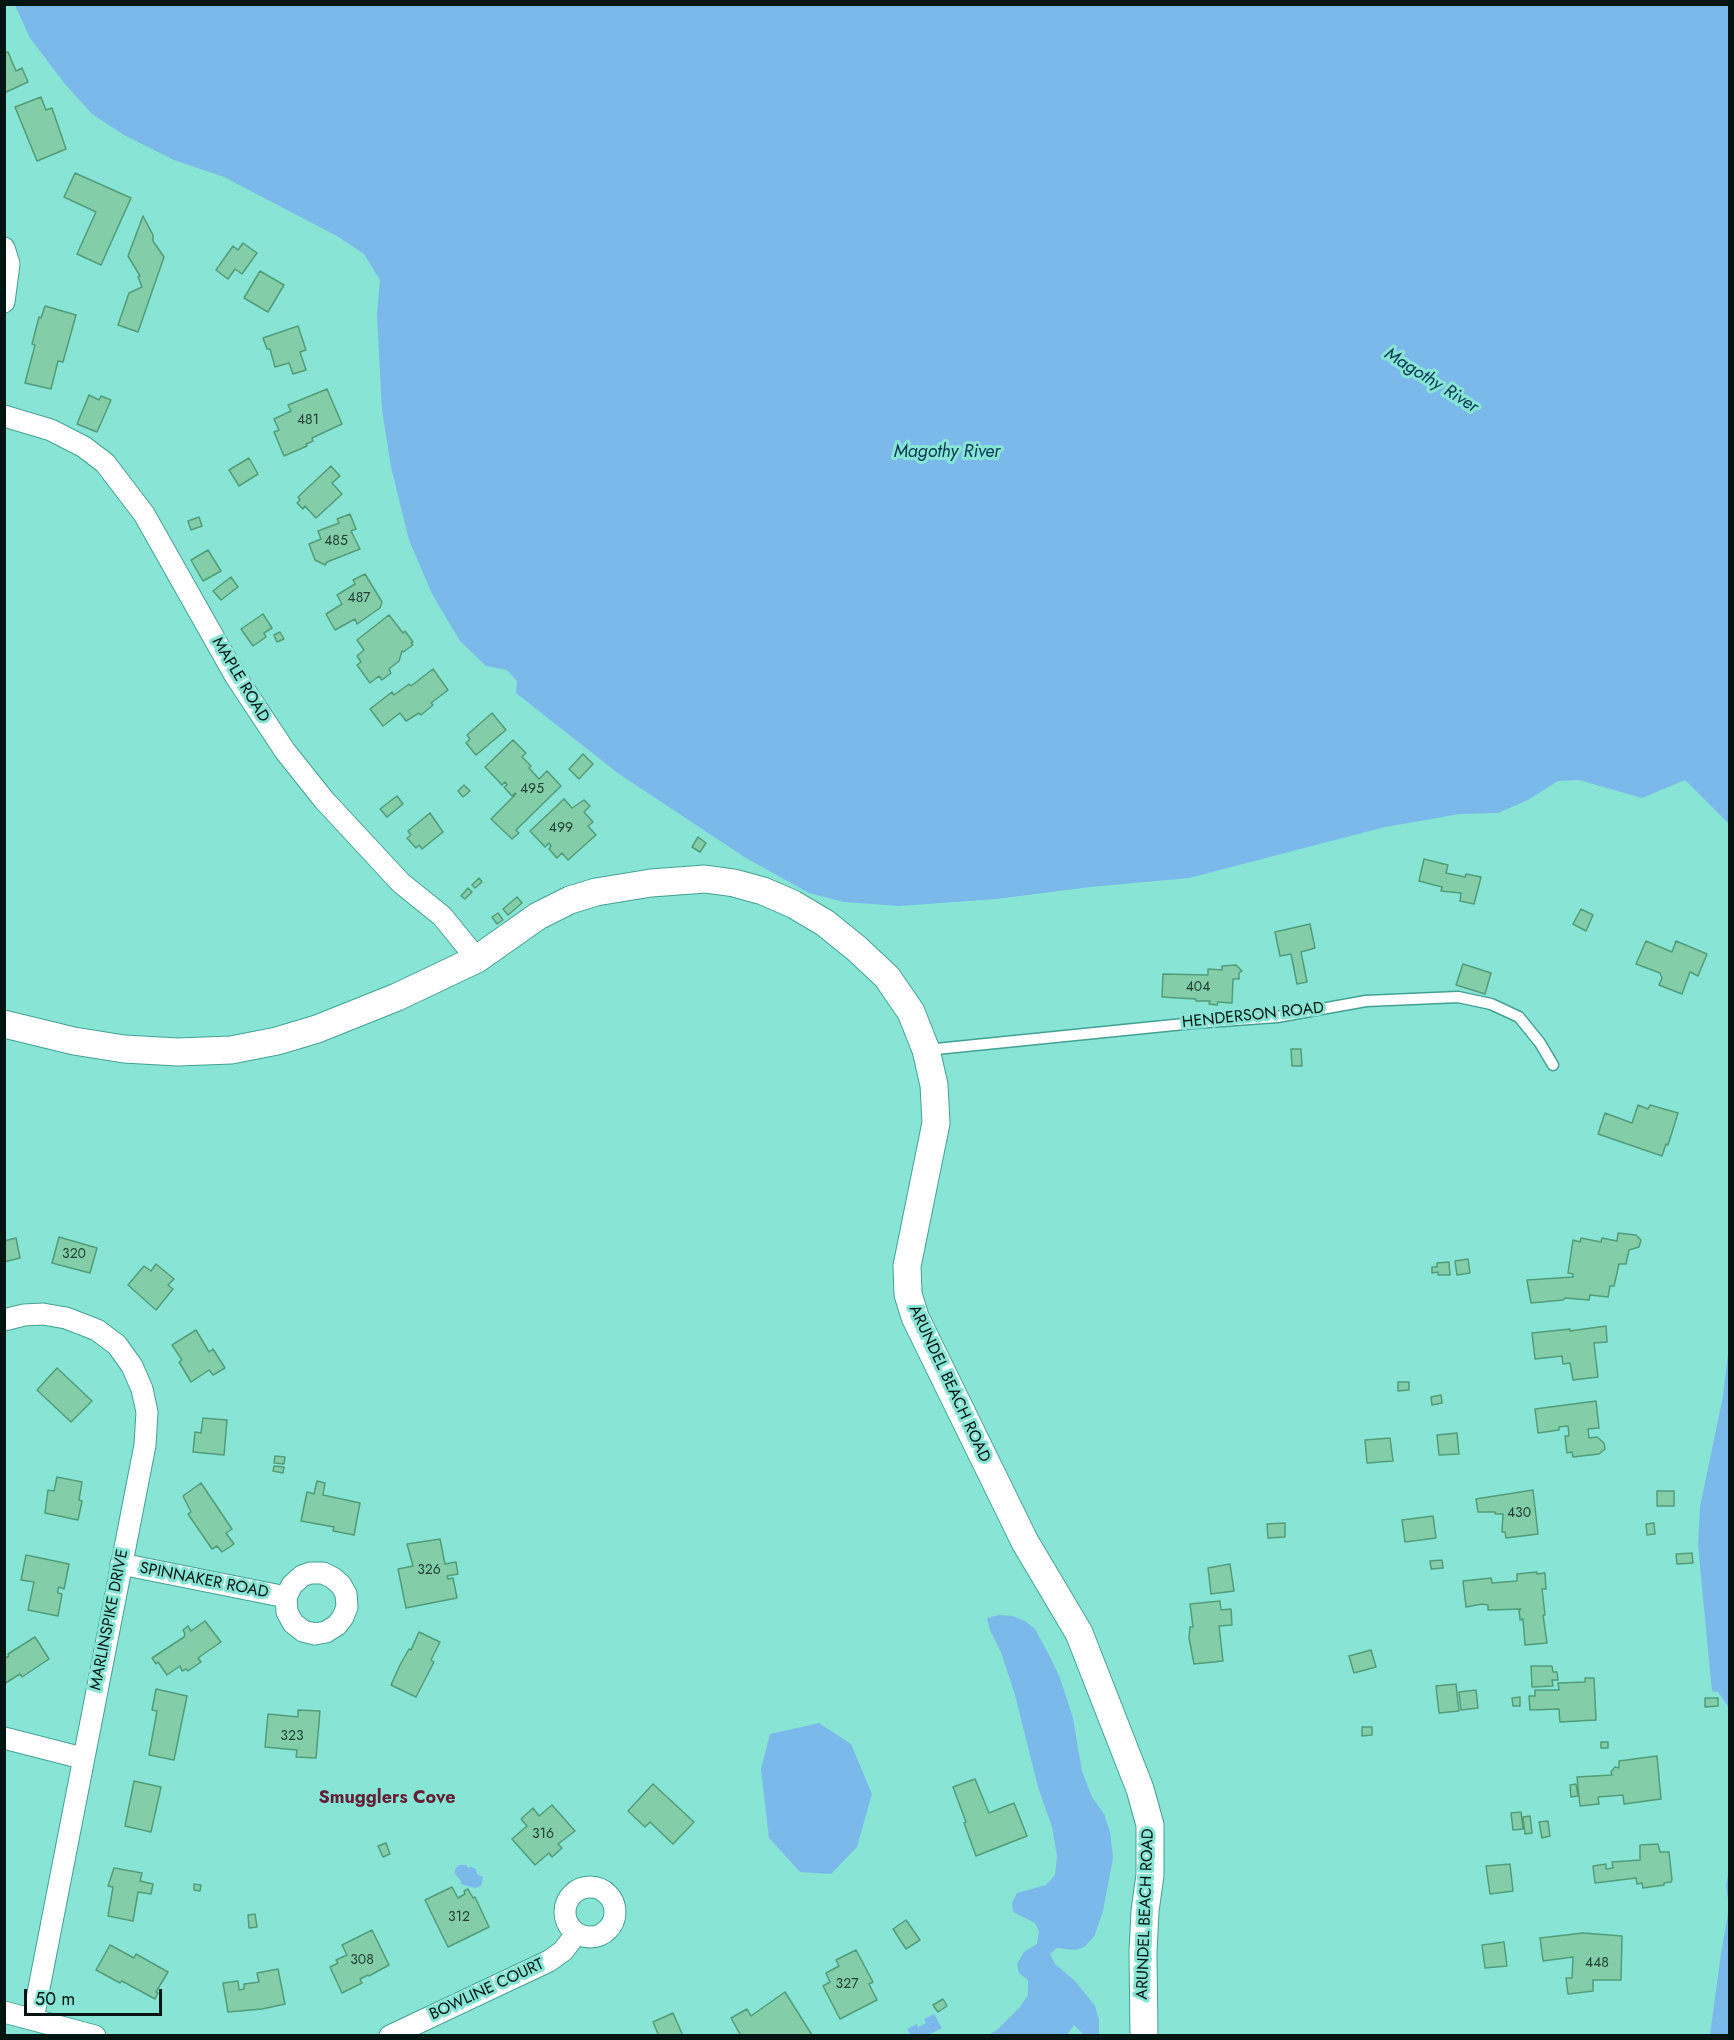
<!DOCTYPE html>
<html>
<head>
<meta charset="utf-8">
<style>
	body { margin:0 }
	#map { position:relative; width:1734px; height:2040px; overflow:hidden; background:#88e5d5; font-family:Jost,sans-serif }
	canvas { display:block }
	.frame { position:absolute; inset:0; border:6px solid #001411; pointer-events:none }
	.scale { position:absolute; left:24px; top:1989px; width:138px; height:27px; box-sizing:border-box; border:3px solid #001411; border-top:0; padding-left:8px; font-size:18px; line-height:21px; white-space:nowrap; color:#001411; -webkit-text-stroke:4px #88e5d5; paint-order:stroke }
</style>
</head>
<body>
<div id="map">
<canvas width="1734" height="2040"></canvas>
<div class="frame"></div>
<div class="scale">50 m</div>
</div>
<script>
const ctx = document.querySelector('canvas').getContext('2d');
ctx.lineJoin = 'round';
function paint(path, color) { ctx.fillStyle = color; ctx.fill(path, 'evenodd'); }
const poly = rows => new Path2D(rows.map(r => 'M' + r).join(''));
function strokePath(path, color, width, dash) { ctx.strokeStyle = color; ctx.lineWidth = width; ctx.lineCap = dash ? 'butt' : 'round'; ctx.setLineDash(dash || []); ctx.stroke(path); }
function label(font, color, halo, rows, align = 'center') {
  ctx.font = font + ' Jost,sans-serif'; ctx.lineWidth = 6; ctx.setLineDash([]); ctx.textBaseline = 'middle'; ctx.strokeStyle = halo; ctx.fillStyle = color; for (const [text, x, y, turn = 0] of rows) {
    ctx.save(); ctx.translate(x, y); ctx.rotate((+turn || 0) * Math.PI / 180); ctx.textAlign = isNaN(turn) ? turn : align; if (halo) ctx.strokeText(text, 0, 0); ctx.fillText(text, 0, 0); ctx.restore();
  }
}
paint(poly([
	[15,5,1729,5,1729,824,1685,780,1642,798,1579,780,1558,781,1528,800,1498,813,1460,814,1385,827,1189,878,1090,887,996,899,899,906,844,902,809,893,746,858,619,774,516,693,517,681,507,670,486,666,460,641,432,594,409,540,391,467,382,410,377,314,380,280,364,254,337,236,224,177,174,160,124,135,92,114,65,84,30,38],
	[1729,1346,1729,1708,1718,1692,1712,1691,1698,1545,1700,1507,1723,1396],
	[999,1615,1012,1616,1025,1621,1035,1629,1048,1653,1060,1678,1073,1718,1082,1771,1092,1797,1104,1814,1110,1832,1113,1858,1103,1911,1094,1937,1084,1947,1075,1950,1057,1948,1050,1954,1055,1964,1075,1981,1095,2006,1099,2020,1099,2035,1084,2035,1074,2025,1067,2035,988,2035,997,2030,1020,2007,1028,1995,1028,1980,1019,1973,1017,1964,1024,1952,1037,1944,1039,1931,1035,1923,1013,1912,1012,1903,1017,1893,1046,1885,1055,1875,1057,1856,1052,1827,1038,1787,1015,1695,1001,1652,990,1630,987,1618],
	[819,1723,851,1744,872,1794,857,1847,831,1874,800,1872,769,1838,761,1769,770,1734],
	[459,1865,466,1865,468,1868,471,1867,476,1869,477,1874,483,1877,481,1886,475,1888,461,1884,461,1881,455,1874,455,1869],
	[1729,1869,1729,2035,1710,2035,1721,1953,1729,1908,1726,1885],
	[934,2014,942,2028,928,2035,911,2035,907,2029,917,2024,918,2027,926,2023,924,2019]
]), '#7ab9e9');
const building = poly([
	[4,51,5,53,8,52,16,71,22,68,28,82,4,93,4,51],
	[41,97,46,110,52,108,66,149,37,161,15,107,41,97],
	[75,173,131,198,101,265,77,254,96,212,64,197,75,173],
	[143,216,153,235,153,241,164,257,138,332,118,325,129,293,142,287,138,277,140,276,128,256,143,216],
	[243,243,257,253,242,274,235,269,228,279,216,270,233,246,238,250,243,243],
	[260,271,284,285,268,312,244,298,260,271],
	[45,306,76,315,63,362,58,361,51,389,25,383,35,345,32,344,39,317,41,318,45,306],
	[298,326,306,350,300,352,306,370,293,374,289,363,275,367,270,349,267,349,263,338,298,326],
	[327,389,342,424,312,438,313,441,306,444,307,446,284,456,274,432,279,430,274,419,291,411,288,405,327,389],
	[89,395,99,400,101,396,111,400,97,432,77,424,89,395],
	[249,458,258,474,239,486,229,470,249,458],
	[331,466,340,476,332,483,342,494,316,518,305,506,303,509,297,503,300,500,298,497,331,466],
	[350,514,356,529,351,531,360,549,327,562,325,565,315,560,309,544,321,539,318,531,339,523,337,519,350,514],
	[199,517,202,526,191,530,188,521,199,517],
	[208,550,221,571,203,581,191,560,208,550],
	[365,574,382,602,380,608,357,624,355,619,335,630,326,614,342,604,337,595,355,584,353,580,365,574],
	[231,577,238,587,221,600,213,591,231,577],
	[263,614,272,628,264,633,266,637,253,646,241,629,263,614],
	[389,615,403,633,405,631,413,642,411,643,413,645,403,652,402,651,399,661,389,669,391,673,382,680,379,676,370,683,357,665,361,662,357,656,364,650,357,640,389,615],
	[280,632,284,639,277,642,274,635,280,632],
	[433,669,448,690,431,703,433,705,421,715,419,713,406,721,400,713,383,726,370,709,392,692,394,695,409,684,411,686,433,669],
	[492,713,506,730,476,755,466,743,470,739,467,735,492,713],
	[513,740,526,753,522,757,531,766,529,768,539,779,547,771,561,786,516,830,519,833,512,839,491,819,516,794,515,793,512,796,504,787,507,785,505,782,502,785,485,767,513,740],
	[583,754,593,764,579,779,569,769,583,754],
	[464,785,470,791,463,797,458,791,464,785],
	[397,796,403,804,387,817,380,809,397,796],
	[564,799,572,808,584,800,590,806,584,812,593,822,588,826,596,835,568,860,562,853,557,858,549,849,551,846,549,843,545,847,530,831,564,799],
	[430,813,443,832,422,849,419,845,416,848,407,838,411,835,408,831,430,813],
	[698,837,706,843,700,852,692,847,698,837],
	[1424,859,1448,865,1446,873,1465,877,1466,874,1481,877,1474,904,1460,901,1461,893,1441,891,1442,887,1419,881,1424,859],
	[479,878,482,882,475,888,472,885,479,878],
	[468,888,472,892,465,899,461,896,468,888],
	[517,897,522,903,508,915,503,909,517,897],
	[1581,909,1593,915,1586,931,1573,924,1581,909],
	[498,913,503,920,497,924,492,917,498,913],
	[1310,924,1315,948,1301,952,1307,982,1297,984,1291,954,1280,956,1275,932,1310,924],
	[1646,941,1672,952,1676,941,1707,954,1698,976,1690,972,1682,994,1659,985,1662,978,1660,973,1636,964,1646,941],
	[1463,964,1491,973,1485,994,1456,985,1463,964],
	[1236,965,1242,971,1239,973,1239,979,1233,979,1232,1003,1218,1002,1217,1005,1209,1004,1210,1001,1196,1001,1196,999,1162,997,1163,974,1208,975,1208,969,1222,970,1222,966,1236,965],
	[1291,1049,1301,1049,1302,1066,1292,1066,1291,1049],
	[1638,1105,1648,1109,1650,1105,1678,1113,1668,1145,1666,1144,1662,1156,1598,1134,1605,1113,1632,1123,1638,1105],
	[1618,1233,1636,1235,1641,1240,1639,1247,1629,1250,1626,1264,1619,1264,1614,1286,1610,1286,1608,1297,1590,1295,1589,1300,1565,1298,1563,1300,1531,1303,1527,1280,1573,1277,1573,1274,1568,1273,1573,1240,1580,1242,1581,1238,1601,1242,1602,1238,1617,1241,1618,1233],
	[59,1237,97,1248,90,1273,52,1263,59,1237],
	[16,1238,20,1258,4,1262,4,1241,16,1238],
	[1468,1259,1470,1273,1457,1275,1455,1261,1468,1259],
	[1449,1262,1450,1275,1438,1275,1438,1272,1432,1273,1432,1267,1437,1267,1437,1263,1449,1262],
	[156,1264,174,1279,168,1285,173,1289,156,1310,128,1285,144,1266,151,1271,156,1264],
	[1606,1326,1607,1342,1594,1343,1598,1377,1573,1380,1570,1363,1563,1364,1562,1356,1535,1359,1532,1333,1570,1329,1570,1331,1606,1326],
	[196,1330,209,1352,213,1349,225,1368,213,1375,209,1370,191,1382,179,1362,182,1360,172,1345,196,1330],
	[57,1368,92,1401,71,1422,37,1390,57,1368],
	[1398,1382,1409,1382,1409,1390,1398,1391,1398,1382],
	[1441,1395,1442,1403,1432,1405,1431,1397,1441,1395],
	[1596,1401,1599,1428,1588,1429,1589,1438,1597,1437,1604,1443,1605,1449,1599,1454,1573,1457,1572,1452,1567,1453,1565,1436,1569,1436,1568,1426,1559,1427,1559,1430,1538,1433,1535,1409,1596,1401],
	[203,1418,227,1420,224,1455,193,1452,195,1432,201,1433,203,1418],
	[1457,1433,1459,1454,1439,1455,1437,1435,1457,1433],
	[1390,1438,1393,1461,1367,1463,1365,1440,1390,1438],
	[275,1456,285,1457,284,1464,274,1463,275,1456],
	[274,1466,284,1467,283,1473,273,1471,274,1466],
	[57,1477,82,1482,79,1500,82,1501,78,1520,45,1513,48,1490,54,1491,57,1477],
	[317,1481,325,1483,323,1495,360,1503,354,1535,333,1531,334,1527,301,1521,307,1492,314,1494,317,1481],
	[201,1483,232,1529,226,1533,234,1544,222,1552,217,1546,212,1549,188,1514,191,1512,183,1496,201,1483],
	[1533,1490,1538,1534,1506,1538,1505,1532,1502,1532,1503,1514,1495,1514,1495,1512,1478,1512,1476,1499,1533,1490],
	[1657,1491,1674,1491,1674,1506,1657,1506,1657,1491],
	[1433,1516,1436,1538,1405,1542,1402,1520,1433,1516],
	[1285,1523,1285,1537,1268,1538,1267,1524,1285,1523],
	[1654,1523,1655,1534,1647,1535,1646,1524,1654,1523],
	[440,1539,445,1564,456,1562,458,1574,447,1576,448,1579,453,1578,457,1598,406,1608,398,1569,413,1566,407,1544,440,1539],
	[1692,1553,1693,1563,1677,1564,1676,1554,1692,1553],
	[26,1555,69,1564,64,1589,59,1587,58,1589,58,1593,62,1594,58,1616,28,1610,34,1582,21,1580,26,1555],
	[1442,1560,1443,1568,1431,1569,1430,1561,1442,1560],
	[1230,1564,1234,1591,1211,1594,1208,1568,1230,1564],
	[1537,1572,1537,1574,1545,1573,1546,1589,1542,1589,1545,1615,1543,1615,1547,1643,1525,1645,1523,1619,1520,1620,1520,1618,1519,1611,1521,1609,1488,1610,1488,1605,1482,1604,1466,1607,1463,1581,1491,1578,1492,1583,1517,1581,1517,1574,1537,1572],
	[1220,1601,1221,1610,1231,1609,1232,1625,1219,1626,1223,1661,1194,1664,1189,1638,1190,1627,1193,1627,1190,1604,1220,1601],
	[205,1621,221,1642,198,1658,201,1662,188,1671,186,1669,182,1671,180,1666,167,1675,158,1662,156,1664,152,1658,184,1637,185,1634,183,1630,188,1626,191,1631,205,1621],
	[419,1632,440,1642,431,1660,434,1662,416,1697,391,1685,400,1665,409,1649,411,1650,419,1632],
	[35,1637,49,1659,22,1677,20,1674,4,1684,4,1659,9,1656,8,1654,35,1637],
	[1371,1650,1376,1667,1354,1673,1349,1656,1371,1650],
	[1531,1666,1552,1666,1553,1672,1557,1672,1558,1680,1552,1680,1553,1686,1532,1687,1531,1666],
	[1585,1678,1594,1678,1596,1720,1560,1722,1559,1709,1530,1710,1529,1696,1535,1696,1535,1690,1559,1690,1558,1683,1585,1682,1585,1678],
	[1456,1684,1459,1711,1439,1713,1436,1686,1456,1684],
	[156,1689,187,1696,174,1760,149,1755,157,1711,152,1710,156,1689],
	[1476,1690,1478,1708,1461,1710,1459,1692,1476,1690],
	[1520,1697,1520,1706,1513,1706,1512,1698,1520,1697],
	[1705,1698,1718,1698,1718,1706,1705,1707,1705,1698],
	[298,1710,320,1711,316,1758,296,1757,297,1750,265,1747,268,1714,298,1717,298,1710],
	[1362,1727,1372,1727,1372,1735,1362,1736,1362,1727],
	[1601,1742,1608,1742,1608,1748,1601,1748,1601,1742],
	[1657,1756,1661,1799,1624,1804,1623,1795,1598,1797,1599,1804,1580,1806,1577,1777,1612,1775,1611,1772,1615,1767,1619,1768,1619,1761,1657,1756],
	[975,1779,989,1813,1014,1803,1027,1836,976,1856,964,1823,966,1822,953,1787,975,1779],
	[134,1781,161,1787,151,1832,125,1826,134,1781],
	[653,1784,694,1822,673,1844,650,1822,645,1827,628,1811,653,1784],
	[1576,1784,1578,1796,1571,1797,1570,1785,1576,1784],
	[552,1805,575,1831,558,1844,562,1848,552,1857,549,1853,535,1865,512,1839,527,1826,521,1819,533,1808,539,1816,552,1805],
	[1521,1812,1523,1829,1513,1830,1511,1813,1521,1812],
	[1530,1816,1532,1833,1525,1834,1523,1817,1530,1816],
	[1548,1821,1550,1836,1542,1838,1539,1822,1548,1821],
	[386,1843,390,1854,383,1857,378,1846,386,1843],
	[1658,1844,1660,1852,1669,1852,1672,1880,1671,1882,1664,1883,1664,1885,1643,1888,1642,1883,1637,1884,1636,1878,1595,1883,1593,1866,1606,1864,1606,1869,1613,1868,1612,1862,1640,1860,1640,1845,1658,1844],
	[1510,1864,1513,1891,1490,1894,1486,1866,1510,1864],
	[114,1868,142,1873,140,1881,153,1884,151,1894,138,1892,133,1921,108,1916,113,1887,108,1886,114,1868],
	[194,1884,201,1885,200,1891,194,1890,194,1884],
	[452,1887,458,1898,465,1894,464,1891,468,1889,473,1898,475,1897,489,1927,448,1947,425,1900,452,1887],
	[255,1914,257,1927,249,1928,248,1915,255,1914],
	[906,1920,920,1940,906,1949,893,1929,906,1920],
	[372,1930,389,1965,369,1976,368,1975,360,1979,362,1983,342,1993,330,1967,338,1963,336,1960,347,1955,342,1945,372,1930],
	[1583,1933,1622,1936,1621,1980,1593,1980,1593,1991,1568,1994,1566,1978,1572,1978,1573,1957,1543,1961,1540,1938,1583,1933],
	[1504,1942,1507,1966,1485,1968,1482,1945,1504,1942],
	[110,1945,134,1958,136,1954,168,1972,156,1992,158,1993,155,1999,122,1981,120,1983,96,1970,110,1945],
	[856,1950,873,1982,869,1984,877,2000,840,2019,823,1986,830,1982,826,1973,839,1966,836,1960,856,1950],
	[278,1969,285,2004,262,2009,228,2012,223,1983,238,1981,239,1990,244,1989,244,1984,259,1982,257,1973,278,1969],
	[785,1992,812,2035,741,2036,731,2018,747,2009,751,2016,785,1992],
	[943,1999,947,2006,938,2012,933,2005,943,1999],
	[673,2013,683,2036,659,2036,653,2022,673,2013]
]);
paint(building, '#83cea9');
strokePath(building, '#519c79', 1.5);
const service = poly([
	[926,1050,1194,1023,1277,1017,1366,1001,1458,997,1491,1004,1519,1017,1540,1043,1553,1065]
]);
const minor = poly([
	[4,248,9,264,4,302],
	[4,416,51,430,84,447,105,463,144,514,236,677,285,751,324,800,401,883,442,916,477,959],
	[4,1320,24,1315,43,1314,66,1318,97,1330,117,1345,132,1366,142,1389,147,1412,145,1445,33,2019],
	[121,1564,286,1597,287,1612,293,1623,303,1631,315,1634,326,1632,337,1625,343,1617,347,1607,346,1594,341,1585,333,1578,323,1573,310,1573,302,1576,292,1585,286,1597],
	[4,1738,82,1758],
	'565 1912a25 25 0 1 1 50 0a25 25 0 1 1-50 0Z',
	[4,2012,95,2036],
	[390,2036,549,1961,563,1951,576,1934]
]);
const tertiary = poly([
	[4,1024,74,1041,124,1049,178,1052,231,1050,277,1041,317,1029,397,997,477,959,538,916,570,900,596,892,651,883,705,879,734,883,763,891,793,904,825,923,856,948,887,977,911,1012,926,1050,934,1085,936,1123,907,1266,908,1294,915,1317,1025,1542,1079,1633,1140,1789,1150,1825,1150,1875,1145,1911,1143,1952,1144,2036]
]);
strokePath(service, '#42a193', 13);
strokePath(minor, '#42a193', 23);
strokePath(tertiary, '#42a193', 29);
strokePath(service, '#fff', 10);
strokePath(minor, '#fff', 21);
strokePath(tertiary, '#fff', 27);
label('14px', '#214237', null, [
	["481",308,421],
	["485",336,542],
	["487",359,599],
	["495",532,790],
	["499",561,829],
	["404",1198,988],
	["320",74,1255],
	["430",1519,1514],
	["326",429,1571],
	["323",292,1737],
	["316",543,1835],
	["312",459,1918],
	["308",362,1961],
	["448",1597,1964],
	["327",847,1985]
]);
label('16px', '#001411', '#88e5d5', [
	["MAPLE ROAD",240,680,59],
	["HENDERSON ROAD",1253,1016,-6],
	["ARUNDEL BEACH ROAD",949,1384,65],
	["SPINNAKER ROAD",204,1581,11],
	["MARLINSPIKE DRIVE",110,1620,-79],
	["ARUNDEL BEACH ROAD",1146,1914,-88],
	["BOWLINE COURT",487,1990,-25]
]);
label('italic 18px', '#003553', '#88e5d5', [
	["Magothy River",1431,381,32],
	["Magothy River",947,453]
]);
label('bold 18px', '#632037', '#88e5d5', [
	["Smugglers Cove",387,1799]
]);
</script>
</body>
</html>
